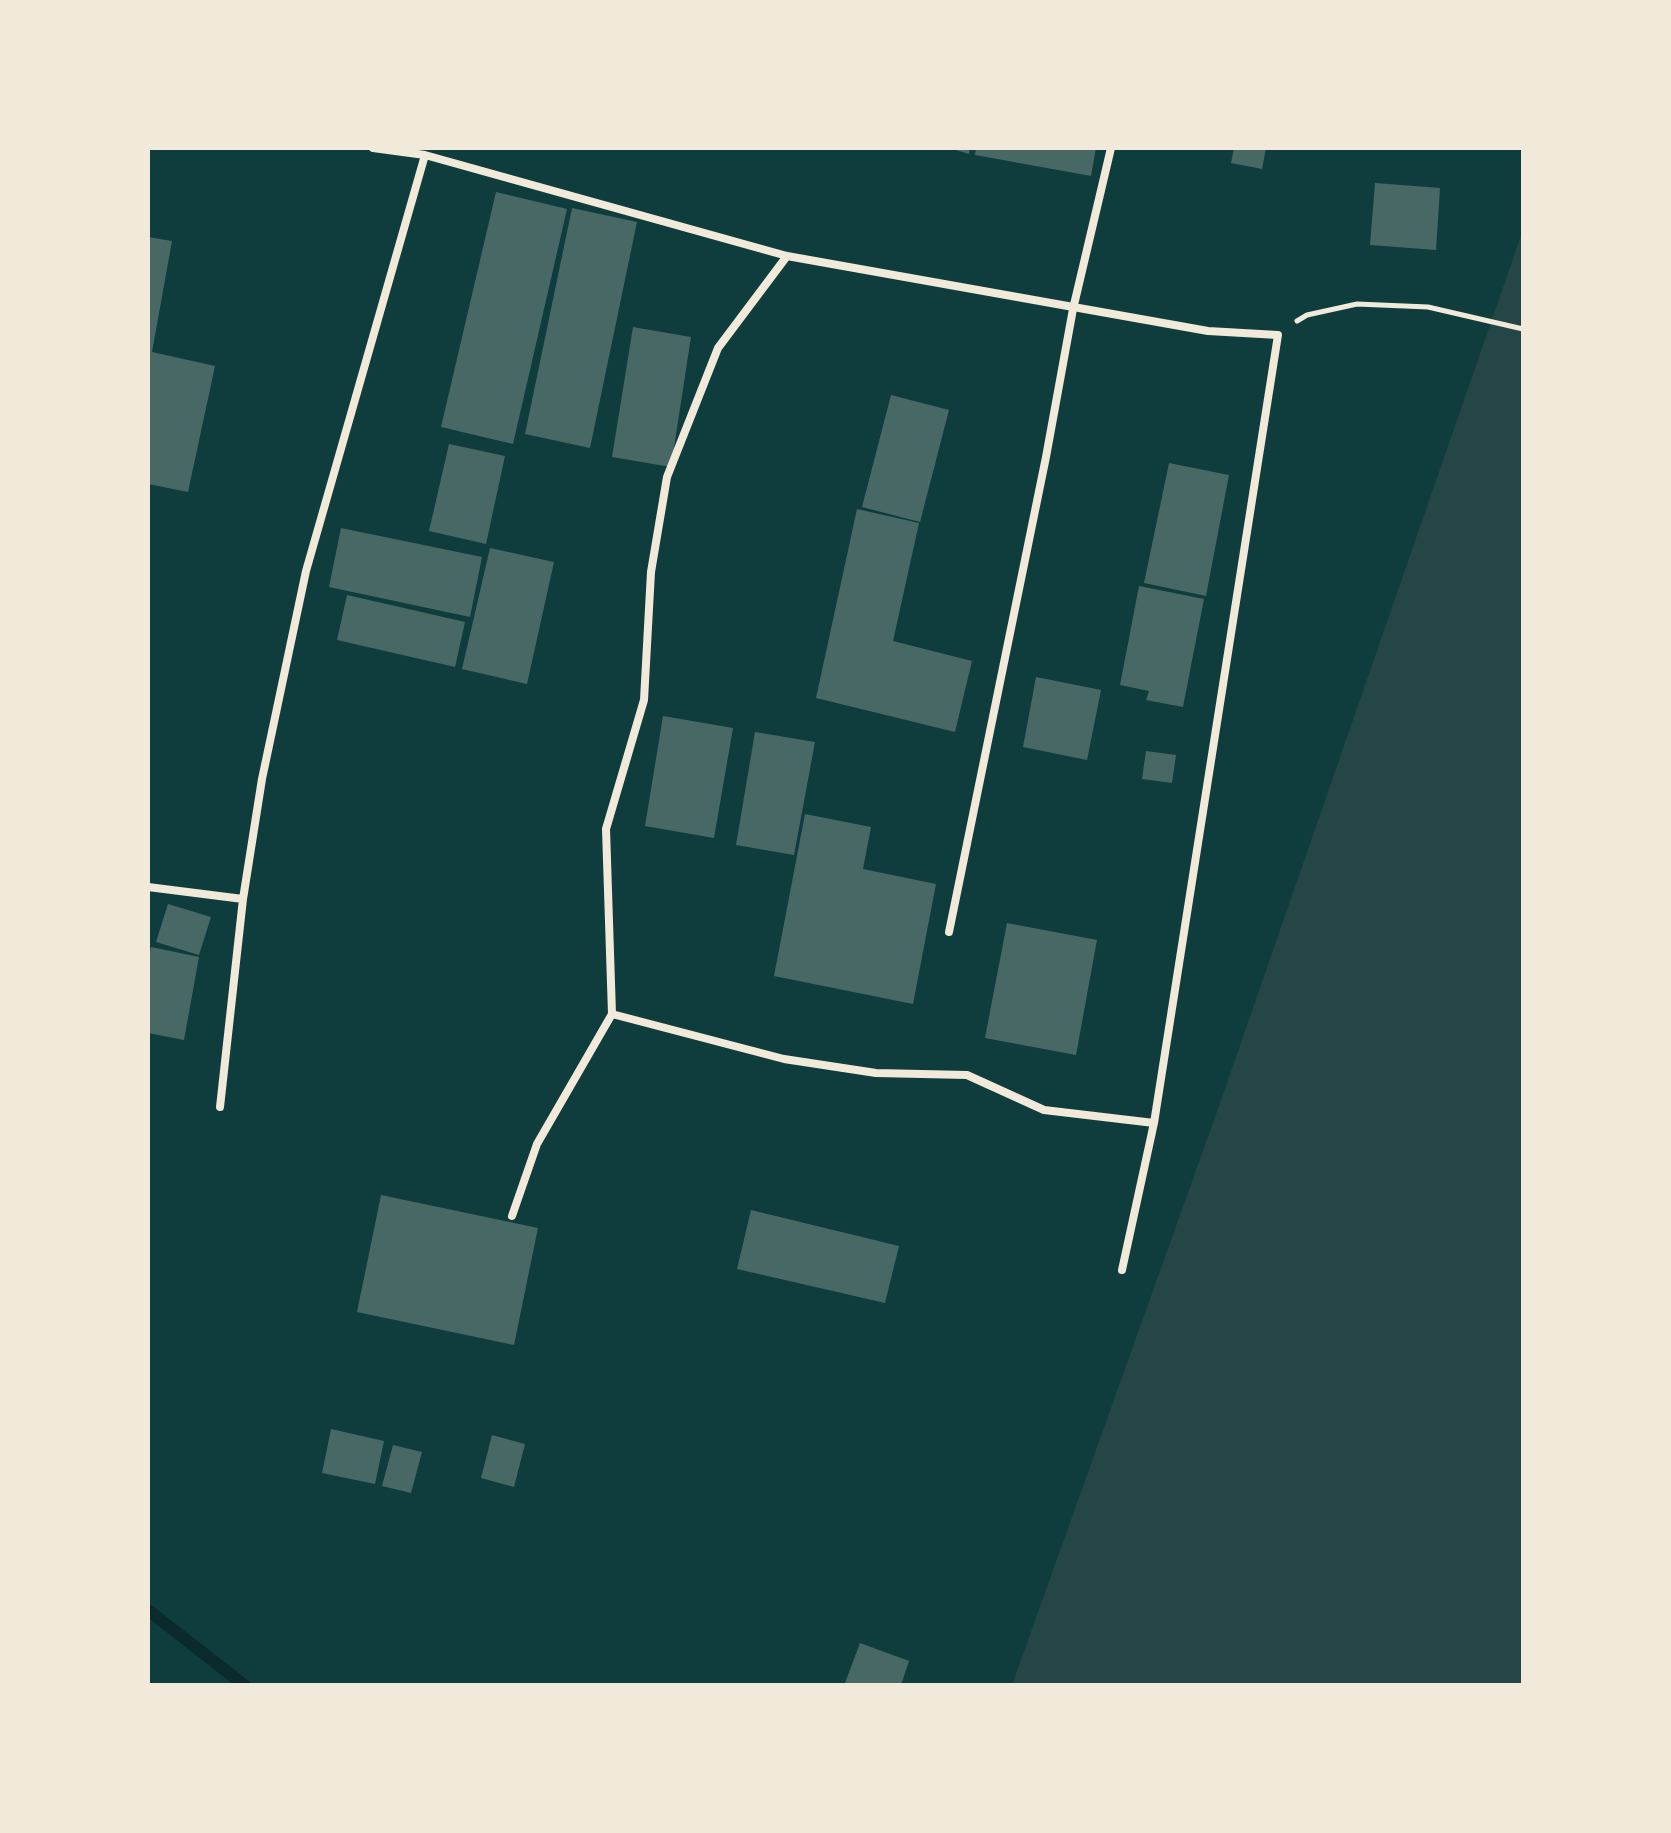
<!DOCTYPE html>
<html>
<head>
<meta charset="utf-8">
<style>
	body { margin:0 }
	#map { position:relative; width:1671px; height:1833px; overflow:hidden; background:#0f3d3e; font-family:Arial,sans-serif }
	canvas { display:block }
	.frame { position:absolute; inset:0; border:150px solid #f1e9da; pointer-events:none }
</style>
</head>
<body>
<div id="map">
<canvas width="1671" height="1833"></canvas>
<div class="frame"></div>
</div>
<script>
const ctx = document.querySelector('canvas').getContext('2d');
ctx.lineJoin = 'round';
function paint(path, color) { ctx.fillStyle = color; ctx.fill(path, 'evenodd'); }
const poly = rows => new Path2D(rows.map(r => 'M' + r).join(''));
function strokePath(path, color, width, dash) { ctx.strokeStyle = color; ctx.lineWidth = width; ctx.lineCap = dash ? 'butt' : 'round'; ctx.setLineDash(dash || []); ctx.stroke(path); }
paint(poly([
	[1523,230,1523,1685,1012,1685,1219,1106]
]), '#244646');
strokePath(poly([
	[148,1610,244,1685]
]), '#0a2a2b', 12);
paint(poly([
	[949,148,970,148,969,154],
	[976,148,1096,148,1091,176,975,155],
	[1234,148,1266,148,1262,169,1231,163],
	[1375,183,1440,188,1436,250,1370,245],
	[496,192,567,209,513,444,441,427],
	[572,208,637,222,590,448,525,434],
	[148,237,172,241,152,352,215,366,188,492,148,484],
	[633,327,691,337,671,467,612,457],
	[891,395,949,410,920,522,862,507],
	[449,444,505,456,486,544,429,531],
	[1169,463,1229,475,1206,596,1144,583],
	[857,509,919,523,893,641,972,661,955,732,816,698],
	[341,528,482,557,470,617,329,587],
	[490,548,554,562,527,684,462,669],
	[1139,586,1204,599,1183,707,1146,700,1149,691,1120,685],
	[347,595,465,622,455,667,337,640],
	[1036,677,1101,690,1087,760,1023,747],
	[663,716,733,728,714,838,645,826],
	[755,732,815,742,794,855,736,845],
	[1146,751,1176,755,1172,783,1142,779],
	[805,814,871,827,863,869,936,884,913,1004,774,976],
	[168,904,211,917,199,955,156,942],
	[1007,923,1097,940,1076,1055,985,1038],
	[151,947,199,957,184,1040,148,1033,148,961],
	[381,1195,538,1228,514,1345,357,1312],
	[751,1210,899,1246,885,1303,737,1269],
	[331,1429,384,1441,375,1484,322,1473],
	[492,1435,525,1444,514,1487,481,1478],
	[393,1445,422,1452,411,1493,382,1486],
	[860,1643,909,1661,901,1685,851,1685,845,1683]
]), '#486865');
strokePath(poly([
	[1297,321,1307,315,1357,304,1428,307,1523,329]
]), '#f1e9da', 5);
strokePath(poly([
	[373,148,425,155,787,256,1208,331,1278,335,1154,1123,1122,1270],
	[148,887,243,899],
	[949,932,1046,457,1073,309,1111,148],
	[612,1014,784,1059,876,1073,967,1075,1044,1110,1154,1123],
	[220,1107,243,899,262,779,306,571,425,155],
	[512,1216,537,1144,612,1014,606,829,644,700,651,572,667,477,718,348,787,256]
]), '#f1e9da', 8);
</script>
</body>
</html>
